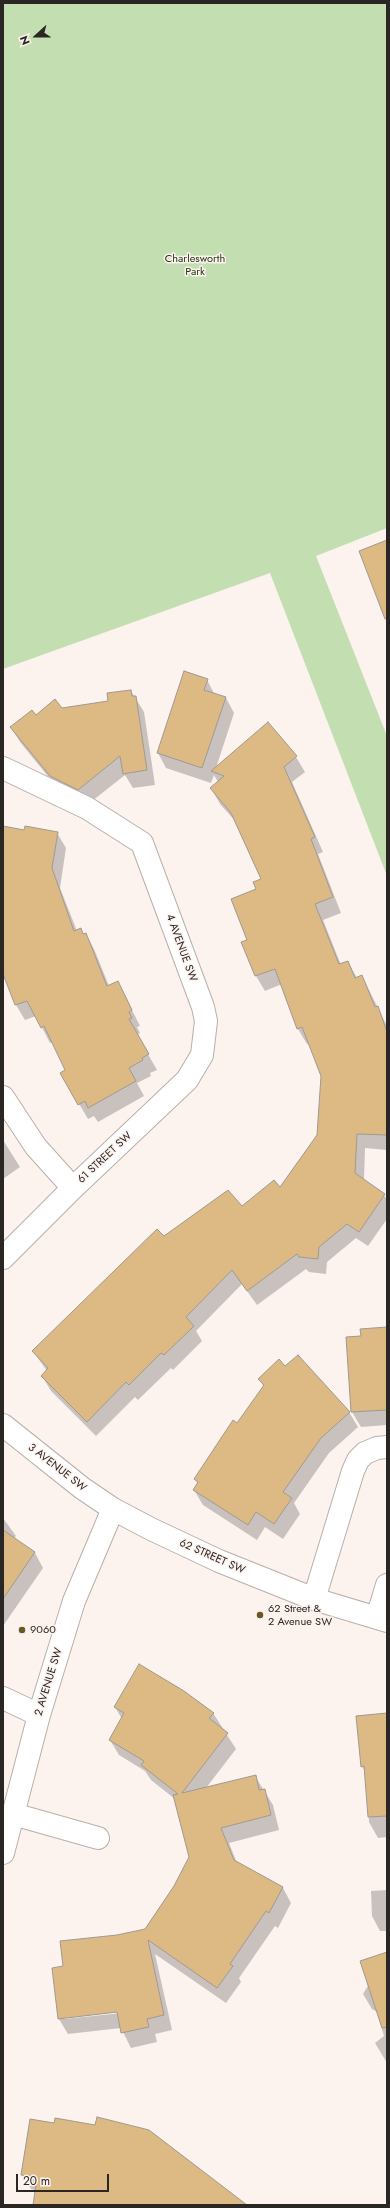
<!DOCTYPE html>
<html>
<head>
<meta charset="utf-8">
<style>
	body { margin:0 }
	#map { position:relative; width:390px; height:2208px; overflow:hidden; background:#fcf2ee; font-family:Jost,sans-serif }
	canvas { display:block }
	.frame { position:absolute; inset:0; border:4px solid #2a2624; pointer-events:none }
	.north { position:absolute; left:16px; top:16px; width:40px; height:40px; -webkit-text-stroke:3px #fcf2ee; paint-order:stroke; rotate:249deg; font-size:11px; font-weight:700; line-height:16px; text-align:center; color:#2a2624 }
	.north::after { content:''; display:block; margin:auto; width:14px; height:18px; background:#2a2624; clip-path:polygon(50% 0,100% 100%,50% 72%,0 100%) }
	.scale { position:absolute; left:16px; top:2174px; width:93px; height:18px; box-sizing:border-box; border:2px solid #2a2624; border-top:0; padding-left:5px; font-size:12px; line-height:14px; white-space:nowrap; color:#2a2624; -webkit-text-stroke:3px #fcf2ee; paint-order:stroke }
</style>
</head>
<body>
<div id="map">
<canvas width="390" height="2208"></canvas>
<div class="frame"></div>
<div class="north">N</div>
<div class="scale">20 m</div>
</div>
<script>
const ctx = document.querySelector('canvas').getContext('2d');
ctx.lineJoin = 'round';
function paint(path, color) { ctx.fillStyle = color; ctx.fill(path, 'evenodd'); }
const poly = rows => new Path2D(rows.map(r => 'M' + r).join(''));
function strokePath(path, color, width, dash) { ctx.strokeStyle = color; ctx.lineWidth = width; ctx.lineCap = dash ? 'butt' : 'round'; ctx.setLineDash(dash || []); ctx.stroke(path); }
function label(font, color, halo, rows, align = 'center') {
  ctx.font = font + ' Jost,sans-serif'; ctx.lineWidth = 3; ctx.setLineDash([]); ctx.textBaseline = 'middle'; ctx.strokeStyle = halo; ctx.fillStyle = color; for (const [text, x, y, turn = 0] of rows) {
    ctx.save(); ctx.translate(x, y); ctx.rotate((+turn || 0) * Math.PI / 180); ctx.textAlign = isNaN(turn) ? turn : align; if (halo) ctx.strokeText(text, 0, 0); ctx.fillText(text, 0, 0); ctx.restore();
  }
}
paint(poly([
	[3,3,387,3,387,528,316,556,387,736,387,876,270,573,3,669]
]), '#c3dfb2');
paint(poly([
	[207,680,215,695,226,698,234,713,216,768,268,723,296,757,305,772,292,782,323,852,318,854,341,913,323,920,341,965,348,962,357,978,362,976,387,1026,387,1150,365,1148,364,1180,384,1195,387,1200,387,1219,368,1246,356,1238,327,1262,326,1274,309,1272,306,1269,257,1305,242,1284,196,1331,202,1341,173,1370,171,1368,138,1400,135,1397,96,1436,51,1391,42,1376,47,1371,33,1351,164,1237,242,1207,280,1189,318,1136,322,1076,309,1043,307,1044,298,1029,282,984,265,991,256,976,243,942,248,940,257,890,262,879,237,823,220,804,211,788,218,782,214,775,211,783,166,768,158,753],
	[131,691,144,712,155,785,133,788,125,775,87,805,60,791,20,742,11,727,36,716,109,701],
	[3,827,25,831,57,833,66,848,60,888,77,931,83,935,86,934,94,949,109,986,118,982,140,1026,137,1027,140,1033,137,1035,157,1070,150,1073,151,1076,137,1083,144,1096,98,1122,94,1116,88,1119,61,1073,67,1070,53,1042,50,1043,36,1016,25,1020,16,1005,3,972],
	[3,1140,20,1167,3,1179],
	[387,1331,387,1425,361,1427,352,1412,347,1338],
	[259,1379,349,1412,358,1427,329,1453,294,1503,300,1514,283,1539,265,1527,257,1540,203,1505,194,1490,198,1484,195,1479,264,1387],
	[3,1518,16,1536,14,1539,35,1553,43,1568,3,1626],
	[115,1707,213,1713,236,1749,206,1788,255,1776,273,1805,279,1830,229,1843,237,1863,283,1888,291,1903,278,1928,275,1926,239,1978,241,1982,226,2003,155,1954,172,2030,155,2034,157,2042,131,2048,121,2028,68,2034,59,2019,64,1967,117,1936,145,1930,175,1886,190,1857,175,1799,151,1780,145,1771,119,1755,110,1740,122,1719],
	[122,2011,122,2013,64,2019,64,2017],
	[387,1714,387,1837,378,1838,369,1822,366,1773,362,1766],
	[387,1890,387,1931,380,1931,372,1916,371,1891],
	[387,1954,387,2063,375,2043,384,2036,377,2012,372,2009,363,1994],
	[22,2175,242,2205,35,2205,36,2190,31,2189]
]), '#0003');
const building = poly([
	[387,540,387,619,385,619,359,551,387,540],
	[184,671,208,679,204,690,226,697,202,768,157,753,184,671],
	[131,690,132,696,136,696,147,770,123,774,120,756,78,790,50,776,10,727,32,710,36,715,55,699,62,708,108,701,107,693,131,690],
	[268,722,297,756,284,767,315,837,311,839,333,897,315,904,339,964,348,961,355,978,362,975,375,1007,378,1006,387,1032,387,1135,357,1134,355,1173,385,1194,359,1232,347,1224,319,1247,318,1259,299,1257,297,1254,247,1291,232,1270,186,1317,194,1326,164,1355,161,1353,129,1385,126,1382,87,1422,41,1376,48,1368,32,1351,157,1229,164,1236,228,1190,242,1206,274,1180,280,1187,317,1135,321,1076,302,1027,297,1029,275,969,255,976,241,942,247,940,231,899,256,889,253,882,261,879,231,813,210,788,224,776,211,771,268,722],
	[3,826,24,830,25,826,58,832,52,868,74,931,81,928,83,934,86,933,107,986,118,981,132,1010,129,1012,132,1018,129,1019,149,1054,142,1058,143,1060,129,1068,136,1081,88,1108,85,1101,78,1105,60,1073,65,1070,44,1026,41,1028,27,1001,15,1005,3,974,3,826],
	[387,1327,387,1410,351,1412,346,1337,361,1336,360,1329,387,1327],
	[298,1355,350,1412,321,1438,283,1492,292,1498,274,1524,256,1512,248,1525,193,1490,198,1482,194,1479,233,1420,237,1423,264,1385,258,1379,279,1359,285,1366,298,1355],
	[3,1530,35,1552,3,1599,3,1530],
	[139,1664,184,1691,214,1713,209,1718,228,1733,182,1793,256,1775,259,1790,265,1789,271,1815,221,1828,234,1860,283,1887,269,1913,266,1911,230,1964,233,1966,217,1988,148,1940,164,2015,147,2019,149,2027,121,2033,117,2012,58,2019,52,1968,63,1966,60,1941,117,1935,145,1929,174,1886,189,1857,173,1795,178,1794,141,1765,144,1761,109,1740,124,1713,114,1707,139,1664],
	[387,1713,387,1816,368,1817,364,1766,361,1767,356,1716,387,1713],
	[387,1952,387,2027,382,2028,360,1961,387,1952],
	[97,2117,149,2130,247,2205,33,2205,37,2177,21,2175,30,2119,54,2123,55,2118,95,2125,97,2117]
]);
paint(building, '#ddb983');
strokePath(building, '#9e9992', 1);
const minor = poly([
	[3,768,87,808,142,843,203,1007,206,1021,202,1055,187,1080,73,1188,3,1258],
	[3,1097,36,1147,73,1188],
	[3,1425,82,1488,113,1509,151,1529,219,1561,314,1599,387,1621],
	[314,1599,353,1471,358,1460,365,1453,377,1448,387,1447],
	[377,1618,387,1585],
	[3,1698,39,1715],
	[13,1814,98,1838],
	[3,1853,39,1715,74,1601,113,1509]
]);
strokePath(minor, '#b9afab', 24);
strokePath(minor, '#fff', 22);
for (const [x, y, r, color] of [
	[260,1615,4,"#675825"],
	[22,1630,4,"#675825"]
]) { const dot = new Path2D(); dot.arc(x, y, r, 0, 2 * Math.PI); ctx.fillStyle = color; ctx.fill(dot); strokePath(dot, '#fcf2ee', 1.5); }
label('11px', '#1c310b', '#fcf2ee', [
	["Charlesworth",195,259],
	["Park",195,272]
]);
label('11px', '#2a2624', '#fcf2ee', [
	["4 AVENUE SW",181,948,70],
	["61 STREET SW",105,1158,-43],
	["3 AVENUE SW",57,1468,38],
	["62 STREET SW",212,1557,24],
	["2 AVENUE SW",49,1682,-73]
]);
label('11px', '#2a2624', '#fcf2ee', [
	["62 Street &",268,1609],
	["2 Avenue SW",268,1622],
	["9060",30,1630]
], 'left');
</script>
</body>
</html>
